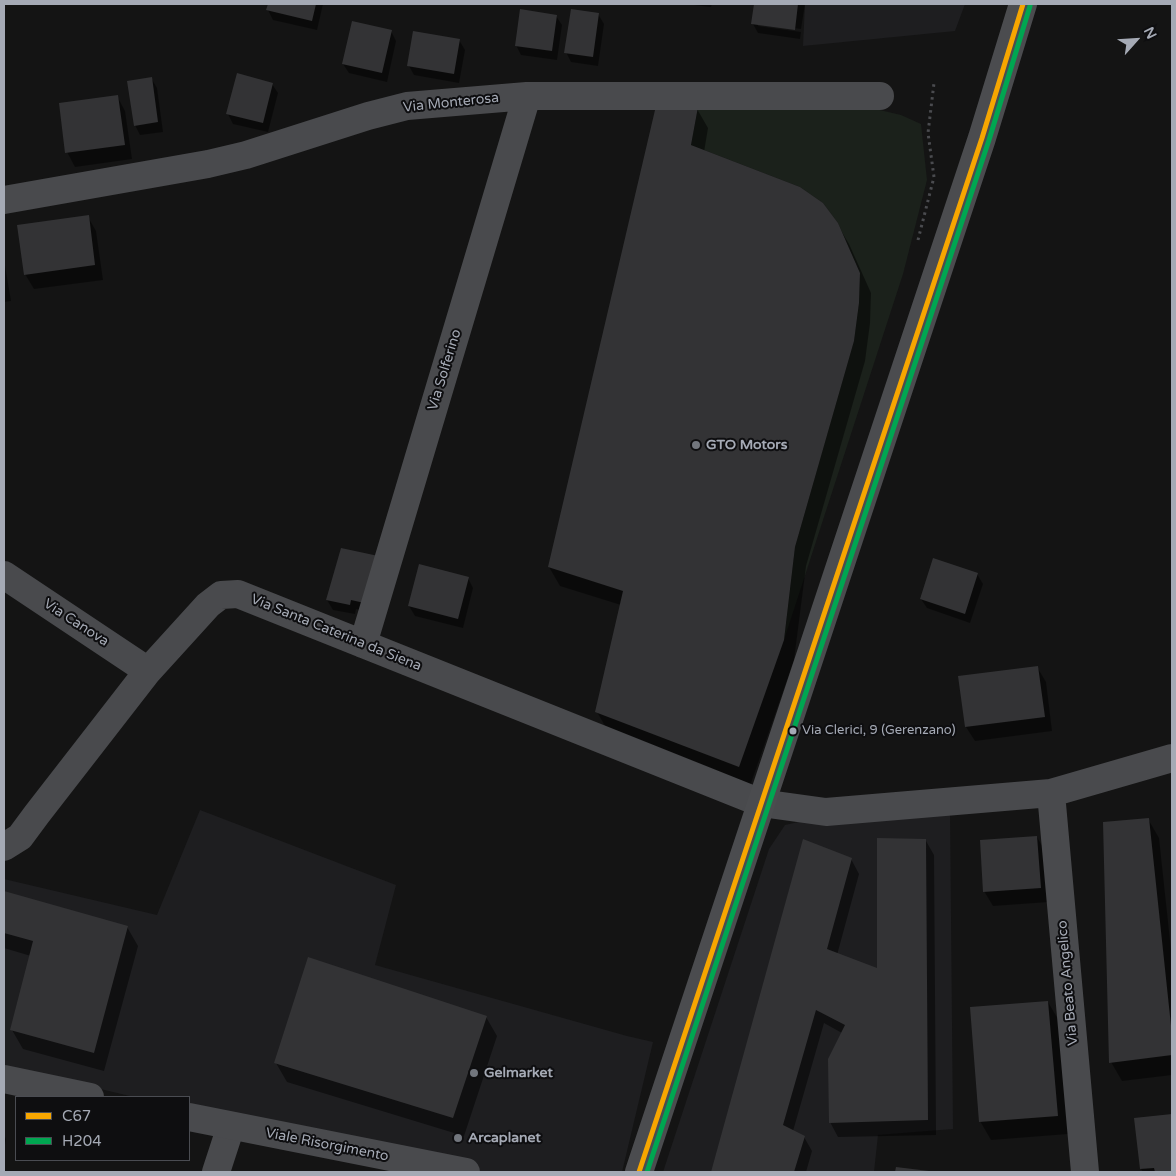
<!DOCTYPE html>
<html>
<head>
<meta charset="utf-8">
<style>
	body { margin:0 }
	#map { position:relative; width:1176px; height:1176px; overflow:hidden; background:#141414; font-family:"Varela Round",sans-serif }
	canvas { display:block }
	.frame { position:absolute; inset:0; border:5px solid #a5aab5; pointer-events:none }
	.legend { position:absolute; left:15px; top:1096px; width:175px; height:65px; box-sizing:border-box; background:#0e0e10; border:1px solid #4a4c52; margin:0; padding:6px 9px; list-style:none; font-size:15px; color:#a5aab5 }
	.legend li { display:flex; align-items:center; gap:10px; height:25px }
	.legend b { width:25px; border:1px solid #4a4c52 }
	.north { position:absolute; left:1111px; top:15px; width:50px; height:50px; -webkit-text-stroke:4px #0e0e10; paint-order:stroke; rotate:64deg; font-size:14px; font-weight:700; line-height:20px; text-align:center; color:#a5aab5 }
	.north::after { content:''; display:block; margin:auto; width:18px; height:22px; background:#a5aab5; clip-path:polygon(50% 0,100% 100%,50% 72%,0 100%) }
</style>
</head>
<body>
<div id="map">
<canvas width="1176" height="1176"></canvas>
<div class="frame"></div>
<ul class="legend">
<li><b style="height:6px;background:#f7a600"></b>C67</li>
<li><b style="height:6px;background:#00a651"></b>H204</li>
</ul>
<div class="north">N</div>
</div>
<script>
const ctx = document.querySelector('canvas').getContext('2d');
ctx.lineJoin = 'round';
function paint(path, color) { ctx.fillStyle = color; ctx.fill(path, 'evenodd'); }
const poly = rows => new Path2D(rows.map(r => 'M' + r).join(''));
function strokePath(path, color, width, dash) { ctx.strokeStyle = color; ctx.lineWidth = width; ctx.lineCap = dash ? 'butt' : 'round'; ctx.setLineDash(dash || []); ctx.stroke(path); }
function label(font, color, halo, rows, align = 'center') {
  ctx.font = font + ' "Varela Round",sans-serif'; ctx.lineWidth = 4; ctx.setLineDash([]); ctx.textBaseline = 'middle'; ctx.strokeStyle = halo; ctx.fillStyle = color; for (const [text, x, y, turn = 0] of rows) {
    ctx.save(); ctx.translate(x, y); ctx.rotate((+turn || 0) * Math.PI / 180); ctx.textAlign = isNaN(turn) ? turn : align; if (halo) ctx.strokeText(text, 0, 0); ctx.fillText(text, 0, 0); ctx.restore();
  }
}
paint(poly([
	[805,4,965,4,955,31,803,46],
	[200,810,396,885,375,965,627,1036,653,1042,622,1172,428,1172,189,1110,189,1097,134,1097,4,1066,4,879,157,915],
	[950,810,953,1129,878,1135,874,1172,663,1172,769,849,785,825,821,817]
]), '#1e1e20');
paint(poly([
	[698,107,871,108,901,115,921,124,927,180,903,274,784,640,795,547,854,341,859,303,860,273,838,223,823,203,800,187,691,145]
]), '#1b211b');
paint(poly([
	[269,4,323,4,317,30,273,20,268,10],
	[685,4,712,4,711,7],
	[755,4,805,4,801,29,758,23,758,26,801,32,800,39,758,33,753,24],
	[598,14,604,24,598,66,571,62,566,52],
	[556,16,562,25,557,60,521,55,516,45],
	[391,31,396,41,387,82,349,73,343,64],
	[459,40,465,50,459,83,414,75,409,66],
	[151,78,157,88,163,132,140,135,135,125],
	[272,84,278,93,268,132,233,124,228,114],
	[117,96,125,111,132,159,75,167,67,152],
	[697,109,708,128,704,152,837,224,849,244,871,293,870,323,865,361,806,566,794,660,750,786,608,731,597,712,621,605,560,586,549,567],
	[88,217,96,231,103,280,34,289,25,274],
	[4,260,11,301,4,302],
	[342,549,374,613,356,609,355,614,333,610,327,600],
	[977,574,983,584,970,623,927,608,921,599],
	[468,578,473,588,463,628,415,616,409,606],
	[1037,667,1046,682,1052,731,975,741,966,727,960,677],
	[1148,819,1159,838,1172,959,1172,1075,1122,1081,1111,1062],
	[1037,837,1045,851,1049,902,993,906,984,891],
	[804,841,851,859,859,874,837,955,878,970,926,841,934,855,936,1135,838,1137,830,1122,842,1033,824,1023,793,1131,804,1137,812,1151,806,1172,712,1172],
	[4,892,127,927,138,946,104,1071,23,1049,12,1030,31,956,4,948],
	[1048,1002,1059,1021,1068,1134,991,1140,980,1121],
	[486,1017,497,1036,464,1136,287,1082,276,1063],
	[1172,1115,1172,1172,1143,1172,1141,1169,1136,1119],
	[4,1135,6,1139,4,1151]
]), '#0007');
paint(poly([
	[268,4,316,4,312,21,266,10],
	[754,4,798,4,795,30,751,24],
	[520,9,557,15,552,51,515,46],
	[571,9,599,13,593,57,564,53],
	[352,21,392,30,382,73,342,64],
	[413,31,460,39,454,74,407,66],
	[237,73,273,83,263,123,226,114],
	[152,77,158,122,134,126,127,81],
	[118,95,125,145,65,153,59,103],
	[698,107,691,145,800,187,823,203,838,223,860,273,859,303,854,341,795,547,784,640,739,767,595,712,623,591,548,567,655,110],
	[89,215,95,265,24,275,17,225],
	[341,548,383,557,369,604,351,600,350,605,326,600],
	[933,558,978,573,965,614,920,599],
	[419,564,469,577,458,619,408,606],
	[1038,666,1045,717,965,727,958,676],
	[1149,818,1172,1035,1172,1055,1109,1063,1103,822],
	[1037,836,1041,888,983,892,980,840],
	[877,838,926,839,928,1120,829,1123,828,1059,845,1025,816,1010,783,1125,805,1136,794,1172,711,1172,803,839,852,858,827,949,877,968],
	[4,891,128,926,94,1053,10,1030,33,941,4,933],
	[308,957,487,1016,453,1118,274,1063],
	[1048,1001,1058,1116,979,1122,970,1007],
	[1172,1114,1172,1172,1155,1172,1154,1168,1140,1169,1134,1118],
	[896,1167,929,1171,929,1172,895,1172]
]), '#333335');
strokePath(poly([
	[918,240,934,177,928,133,934,83]
]), '#4a4b4f', 3, [2.5, 4]);
strokePath(poly([
	[4,200,208,164,246,155,368,116,407,106,527,96,880,96],
	[4,575,148,671],
	[363,644,527,96],
	[1051,793,1085,1172],
	[4,847,20,837,37,814,148,671,208,605,221,595,238,594,761,803,826,812,1051,793,1172,758],
	[216,1172,231,1126]
]), '#494a4d', 28);
strokePath(poly([
	[4,1079,90,1097],
	[189,1117,466,1172]
]), '#494a4d', 28);
strokePath(poly([
	[639,1172,982,138,1023,4]
]), '#4b4c4f', 28);
strokePath(poly([
	[639,1172,982,138,1023,4]
]), '#f7a600', 5);
strokePath(poly([
	[647,1172,989,140,1030,6]
]), '#00a651', 5);
for (const [x, y, r, color] of [
	[696,445,5,"#72767d"],
	[793,731,4.5,"#a5aab5"],
	[474,1073,5,"#72767d"],
	[458,1138,5,"#72767d"]
]) { const dot = new Path2D(); dot.arc(x, y, r, 0, 2 * Math.PI); ctx.fillStyle = color; ctx.fill(dot); strokePath(dot, '#0e0e10', 2); }
label('13px', '#a5aab5', '#0e0e10', [
	["Via Clerici, 9 (Gerenzano)",802,731]
], 'left');
label('14px', '#a5aab5', '#0e0e10', [
	["Via Monterosa",451,103,-6],
	["Via Solferino",445,370,-73],
	["Via Canova",76,623,33],
	["Via Santa Caterina da Siena",336,633,22],
	["Via Beato Angelico",1068,983,-95],
	["Viale Risorgimento",327,1145,11]
]);
label('bold 14px', '#a5aab5', '#0e0e10', [
	["GTO Motors",706,445],
	["Gelmarket",484,1073],
	["Arcaplanet",468,1138]
], 'left');
</script>
</body>
</html>
